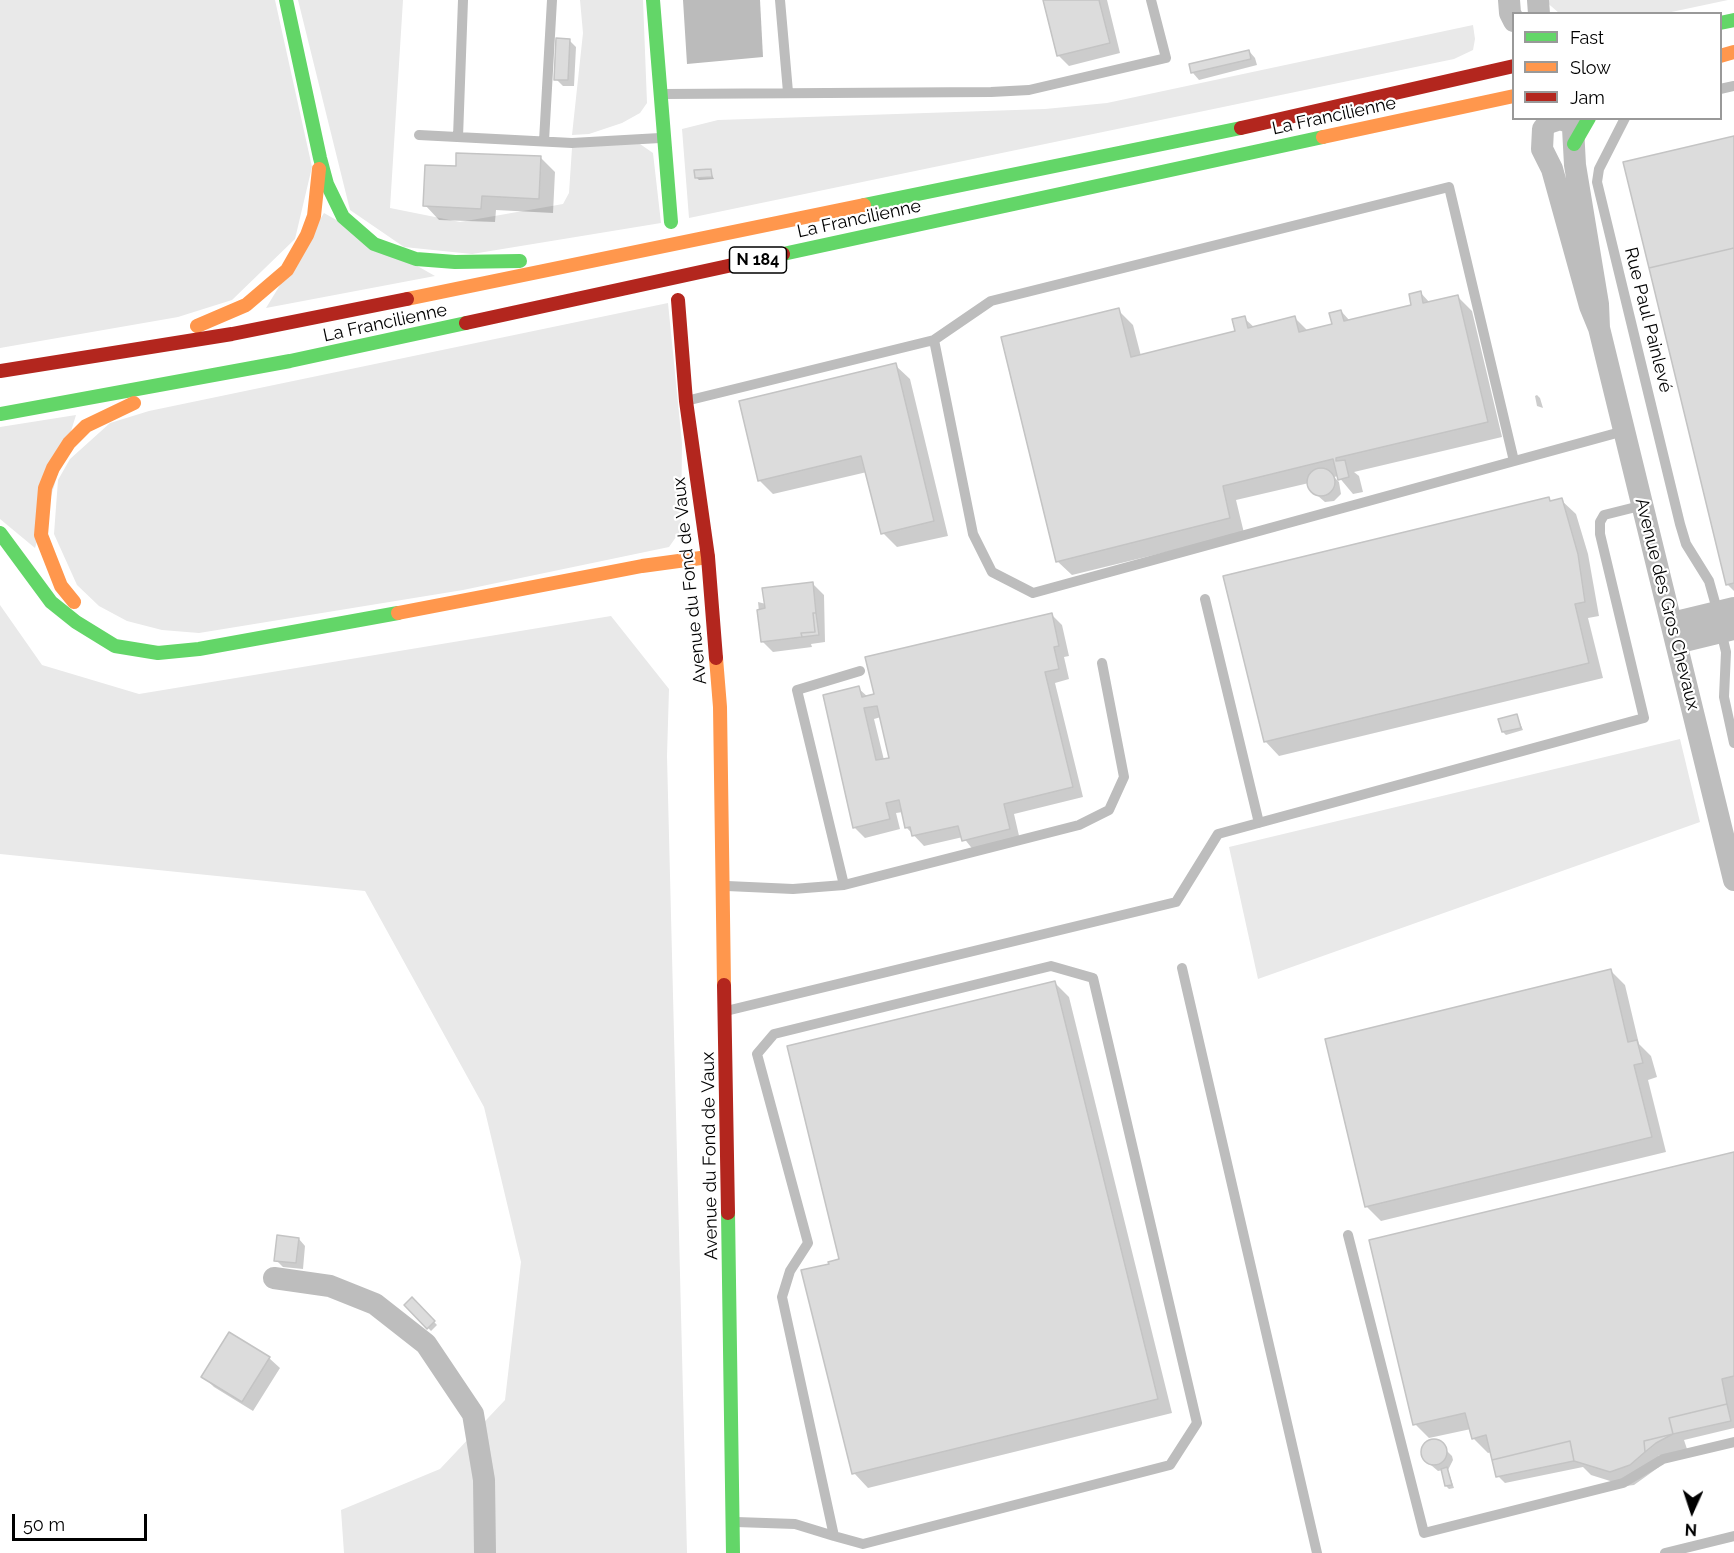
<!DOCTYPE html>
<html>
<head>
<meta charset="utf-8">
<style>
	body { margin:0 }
	#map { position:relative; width:1734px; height:1553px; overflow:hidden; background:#fff; font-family:Raleway,sans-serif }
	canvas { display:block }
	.legend { position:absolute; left:1512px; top:12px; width:210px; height:108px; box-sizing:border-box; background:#fff; border:2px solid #999; margin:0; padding:8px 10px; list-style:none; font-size:18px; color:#000 }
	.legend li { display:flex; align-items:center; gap:12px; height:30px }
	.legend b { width:30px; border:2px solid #999 }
	.north { position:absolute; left:1662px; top:1481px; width:60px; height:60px; -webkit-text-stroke:4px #fff; paint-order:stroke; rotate:183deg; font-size:16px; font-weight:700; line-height:24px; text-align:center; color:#000 }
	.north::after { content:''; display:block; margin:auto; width:21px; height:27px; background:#000; clip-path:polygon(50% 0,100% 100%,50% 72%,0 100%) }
	.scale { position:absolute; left:12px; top:1514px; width:135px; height:27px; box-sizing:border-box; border:3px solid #000; border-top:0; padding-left:8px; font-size:18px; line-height:21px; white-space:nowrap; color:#000; -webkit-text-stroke:4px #fff; paint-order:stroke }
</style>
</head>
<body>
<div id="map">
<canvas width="1734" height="1553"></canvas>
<ul class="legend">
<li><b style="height:8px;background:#63d668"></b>Fast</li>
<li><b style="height:8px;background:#ff974d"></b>Slow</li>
<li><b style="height:8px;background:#b3261e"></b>Jam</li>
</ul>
<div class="north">N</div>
<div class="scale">50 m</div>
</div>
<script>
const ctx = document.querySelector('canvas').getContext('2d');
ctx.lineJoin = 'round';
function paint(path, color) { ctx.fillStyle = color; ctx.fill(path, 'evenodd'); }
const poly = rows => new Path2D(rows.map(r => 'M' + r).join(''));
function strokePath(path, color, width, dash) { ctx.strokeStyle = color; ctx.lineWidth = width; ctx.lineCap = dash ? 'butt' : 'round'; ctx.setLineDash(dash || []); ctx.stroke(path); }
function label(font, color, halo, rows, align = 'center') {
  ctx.font = font + ' Raleway,sans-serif'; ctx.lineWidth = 4.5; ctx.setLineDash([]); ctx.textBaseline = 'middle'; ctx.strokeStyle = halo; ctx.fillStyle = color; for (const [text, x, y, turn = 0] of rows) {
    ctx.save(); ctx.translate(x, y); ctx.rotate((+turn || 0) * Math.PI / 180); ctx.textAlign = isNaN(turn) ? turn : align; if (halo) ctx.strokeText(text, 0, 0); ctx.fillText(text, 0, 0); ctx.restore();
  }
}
paint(poly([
	[0,0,275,0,312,167,295,239,232,300,178,317,0,348],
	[298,0,403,0,390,208,460,222,563,204,569,193,572,148,632,142,640,144,653,153,661,223,472,254,404,247,350,210],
	[580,0,643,0,647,103,640,113,622,123,589,134,572,135,583,33],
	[1544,0,1728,0,1662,14,1559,13],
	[1473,25,1475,39,1473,50,1454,59,689,218,682,129,718,120,1045,109,1107,103],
	[324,213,435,276,266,308],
	[668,303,682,443,681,530,669,547,463,590,199,633,162,630,127,621,99,606,77,585,54,534,58,480,70,459,110,423,149,411],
	[76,415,35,548,0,519,0,427],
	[0,605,42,665,139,694,611,616,669,689,667,756,687,1553,344,1553,341,1510,440,1469,505,1400,521,1262,484,1107,365,891,0,854],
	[1680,739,1700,822,1258,979,1229,847]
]), '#e9e9e9');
paint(poly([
	[683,0,760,0,763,57,687,64]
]), '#bbb');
paint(poly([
	[1044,0,1107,0,1120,53,1069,66,1058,55],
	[569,40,576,47,574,86,563,86,556,79],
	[1249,51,1255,58,1257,65,1199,80,1193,73],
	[1734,137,1734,591,1727,584],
	[541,158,555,172,553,213,496,210,495,222,439,220,425,205,457,167],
	[710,171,714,179,699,180,696,177],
	[1420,292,1430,303,1457,296,1472,311,1502,437,1354,472,1359,476,1363,492,1353,494,1338,476,1334,477,1339,482,1341,494,1334,501,1325,502,1318,496,1310,489,1309,483,1236,500,1244,533,1072,575,1057,561,1118,310,1133,325,1141,356,1237,332,1244,318,1255,328,1295,318,1308,331,1334,325,1341,311,1350,321,1413,306],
	[895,365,910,379,948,536,897,547,883,533,867,472,773,494,759,480],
	[1537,395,1540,398,1543,408,1537,406,1535,396],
	[1549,499,1552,502,1561,500,1576,514,1588,554,1599,616,1588,618,1603,678,1279,756,1265,741],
	[813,584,824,595,825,642,811,644,812,647,773,652,762,641,758,602,766,604],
	[1051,614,1062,625,1069,656,1064,657,1069,679,1055,683,1083,797,1014,814,1020,840,974,851,963,837,924,846,906,827,903,812,896,813,900,829,865,838,854,827,858,688,868,697],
	[881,717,891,759,884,760,874,719],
	[1517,716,1523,730,1506,735,1503,732],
	[1610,970,1625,985,1639,1044,1651,1056,1657,1077,1648,1080,1666,1152,1381,1221,1366,1206],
	[1054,982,1069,997,1172,1413,868,1488,854,1473,841,1260],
	[1734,1153,1734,1428,1684,1440,1687,1449,1658,1456,1659,1467,1634,1485,1626,1486,1591,1475,1583,1467,1505,1483,1498,1476,1492,1452,1488,1453,1473,1438,1471,1429,1429,1438,1415,1424],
	[299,1239,305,1246,303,1269,283,1267,276,1260],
	[412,1299,437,1325,431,1331,406,1305],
	[269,1358,280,1368,253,1411,214,1387,203,1376],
	[1438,1442,1452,1456,1453,1460,1448,1470,1454,1488,1449,1489,1446,1486,1443,1470,1438,1471,1425,1460,1423,1451,1429,1443]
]), '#0003');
const building = poly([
	[1043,0,1099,0,1110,43,1057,56,1043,0],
	[556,38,570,39,568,80,554,80,556,38],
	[1249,50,1251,59,1191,73,1189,64,1249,50],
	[1734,136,1734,248,1649,268,1623,162,1734,136],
	[456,153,541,156,539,199,482,196,481,209,423,206,425,165,456,166,456,153],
	[711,169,712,177,695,178,694,170,711,169],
	[1734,248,1734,583,1726,585,1649,268,1734,248],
	[1421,291,1423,303,1458,295,1488,422,1336,458,1336,461,1345,460,1349,477,1338,480,1333,459,1223,486,1230,518,1056,562,1001,337,1119,308,1131,357,1235,331,1232,319,1245,316,1248,328,1295,316,1299,332,1332,324,1329,313,1341,310,1344,321,1411,305,1409,294,1421,291],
	[896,363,934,521,881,534,861,456,758,481,739,401,896,363],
	'1307 482a14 14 0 1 1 28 0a14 14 0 1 1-28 0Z',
	[1549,497,1550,501,1562,498,1578,554,1585,602,1575,604,1589,663,1264,742,1223,576,1549,497],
	[813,582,816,613,813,613,815,632,801,633,802,637,761,642,757,610,765,608,762,588,813,582],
	[813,613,816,613,819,635,802,637,801,633,815,632,813,613],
	[1052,613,1059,646,1054,647,1059,669,1045,672,1073,787,1004,804,1010,829,962,841,958,826,912,836,910,827,905,828,899,800,886,803,890,819,853,828,823,695,859,686,862,697,874,694,865,657,1052,613],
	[877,706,889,758,876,760,864,708,877,706],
	[1517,714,1521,728,1502,732,1498,719,1517,714],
	[1611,969,1628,1042,1637,1040,1643,1063,1634,1065,1652,1137,1365,1207,1325,1039,1611,969],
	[1055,981,1158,1399,852,1474,801,1270,829,1264,828,1262,839,1259,787,1046,1055,981],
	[1734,1152,1734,1376,1722,1379,1727,1404,1669,1418,1673,1434,1644,1441,1645,1452,1630,1465,1610,1472,1574,1461,1570,1441,1492,1460,1486,1435,1472,1439,1465,1413,1413,1425,1369,1240,1734,1152],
	[277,1235,299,1238,296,1263,274,1261,277,1235],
	[412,1297,435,1321,427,1329,404,1305,412,1297],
	[229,1332,270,1357,242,1402,201,1377,229,1332],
	[1727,1404,1731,1421,1673,1434,1669,1418,1727,1404],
	[1673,1434,1656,1443,1645,1452,1644,1441,1673,1434],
	'1421 1452a13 13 0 1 1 26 0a13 13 0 1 1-26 0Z',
	[1570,1441,1574,1461,1496,1477,1492,1460,1570,1441],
	[1447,1467,1452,1485,1445,1486,1441,1469,1447,1467]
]);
paint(building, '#dcdcdc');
strokePath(building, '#c4c4c4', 1.5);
strokePath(poly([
	[780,0,788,92],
	[1720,89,1734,86],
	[664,94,991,92,1029,90,1166,58,1151,0],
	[1625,118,1599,169,1597,182,1680,524,1686,544,1709,581,1718,613],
	[419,135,572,143,660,138],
	[458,137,463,0],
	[544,141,552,0],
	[934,340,991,301,1449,187,1514,461],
	[690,400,934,340,973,534,992,572,1033,593,1624,431],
	[1205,599,1259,823],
	[1721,631,1726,652,1724,697,1734,743],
	[844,885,797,690,860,671],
	[727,886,793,889,844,885,1079,825,1109,810,1124,777,1102,663],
	[1182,968,1317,1553],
	[726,1011,1176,902,1218,834,1644,718,1600,534,1600,522,1604,515,1644,505],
	[1348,1235,1424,1533,1623,1483,1663,1459,1734,1442],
	[736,1522,795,1524,834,1536,863,1544,1170,1465,1197,1423,1093,978,1051,966,774,1034,757,1054,808,1243,790,1271,782,1297,834,1536],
	[1665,1553,1734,1536]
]), '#bdbdbd', 10);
strokePath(poly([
	[1509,0,1510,13,1514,21],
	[1538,0,1539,14],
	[1560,119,1569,122,1573,128,1575,165,1598,304,1599,328,1590,306,1552,169,1542,149,1543,129,1548,123,1560,119],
	[1599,328,1734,880],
	[1672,623,1734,608],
	[1676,643,1734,629],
	[274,1278,330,1286,375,1304,426,1344,473,1414,484,1480,485,1553]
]), '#bdbdbd', 22);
strokePath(poly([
	[286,0,320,158,327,184,343,217,374,244,416,259,455,262,520,261],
	[653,0,671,222],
	[1720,23,1734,20],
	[1574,144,1589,118],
	[864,205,1241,128],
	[783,254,1323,137],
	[0,414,290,361,466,323],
	[0,533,51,602,76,622,115,646,158,653,199,649,398,613],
	[728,1213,733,1553]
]), '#63d668', 14);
strokePath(poly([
	[1720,56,1734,52],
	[1323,137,1514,96],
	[407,299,864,205],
	[197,326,246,305,287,270,307,235,314,216,319,169],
	[74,602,61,586,41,535,45,488,53,468,69,443,86,426,134,403],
	[398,613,642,566,708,557],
	[716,658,720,707,724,985]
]), '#ff974d', 14);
strokePath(poly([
	[1241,128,1514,66],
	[678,300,686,401,708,557,716,658],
	[466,323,783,254],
	[0,371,232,334,407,299],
	[724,985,728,1213]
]), '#b3261e', 14);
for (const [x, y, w] of [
	[758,260,57]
]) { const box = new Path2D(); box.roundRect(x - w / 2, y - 13, w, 26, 4.5); ctx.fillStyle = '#fff'; ctx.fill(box); strokePath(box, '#000', 1.5); }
label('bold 16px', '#000', null, [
	["N 184",758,260]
]);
label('18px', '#000', '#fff', [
	["La Francilienne",1334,116,-12],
	["La Francilienne",859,219,-12],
	["Rue Paul Painlevé",1648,320,76],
	["La Francilienne",385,323,-12],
	["Avenue du Fond de Vaux",690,581,-96],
	["Avenue des Gros Chevaux",1667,604,76],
	["Avenue du Fond de Vaux",710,1156,-91]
]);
</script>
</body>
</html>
